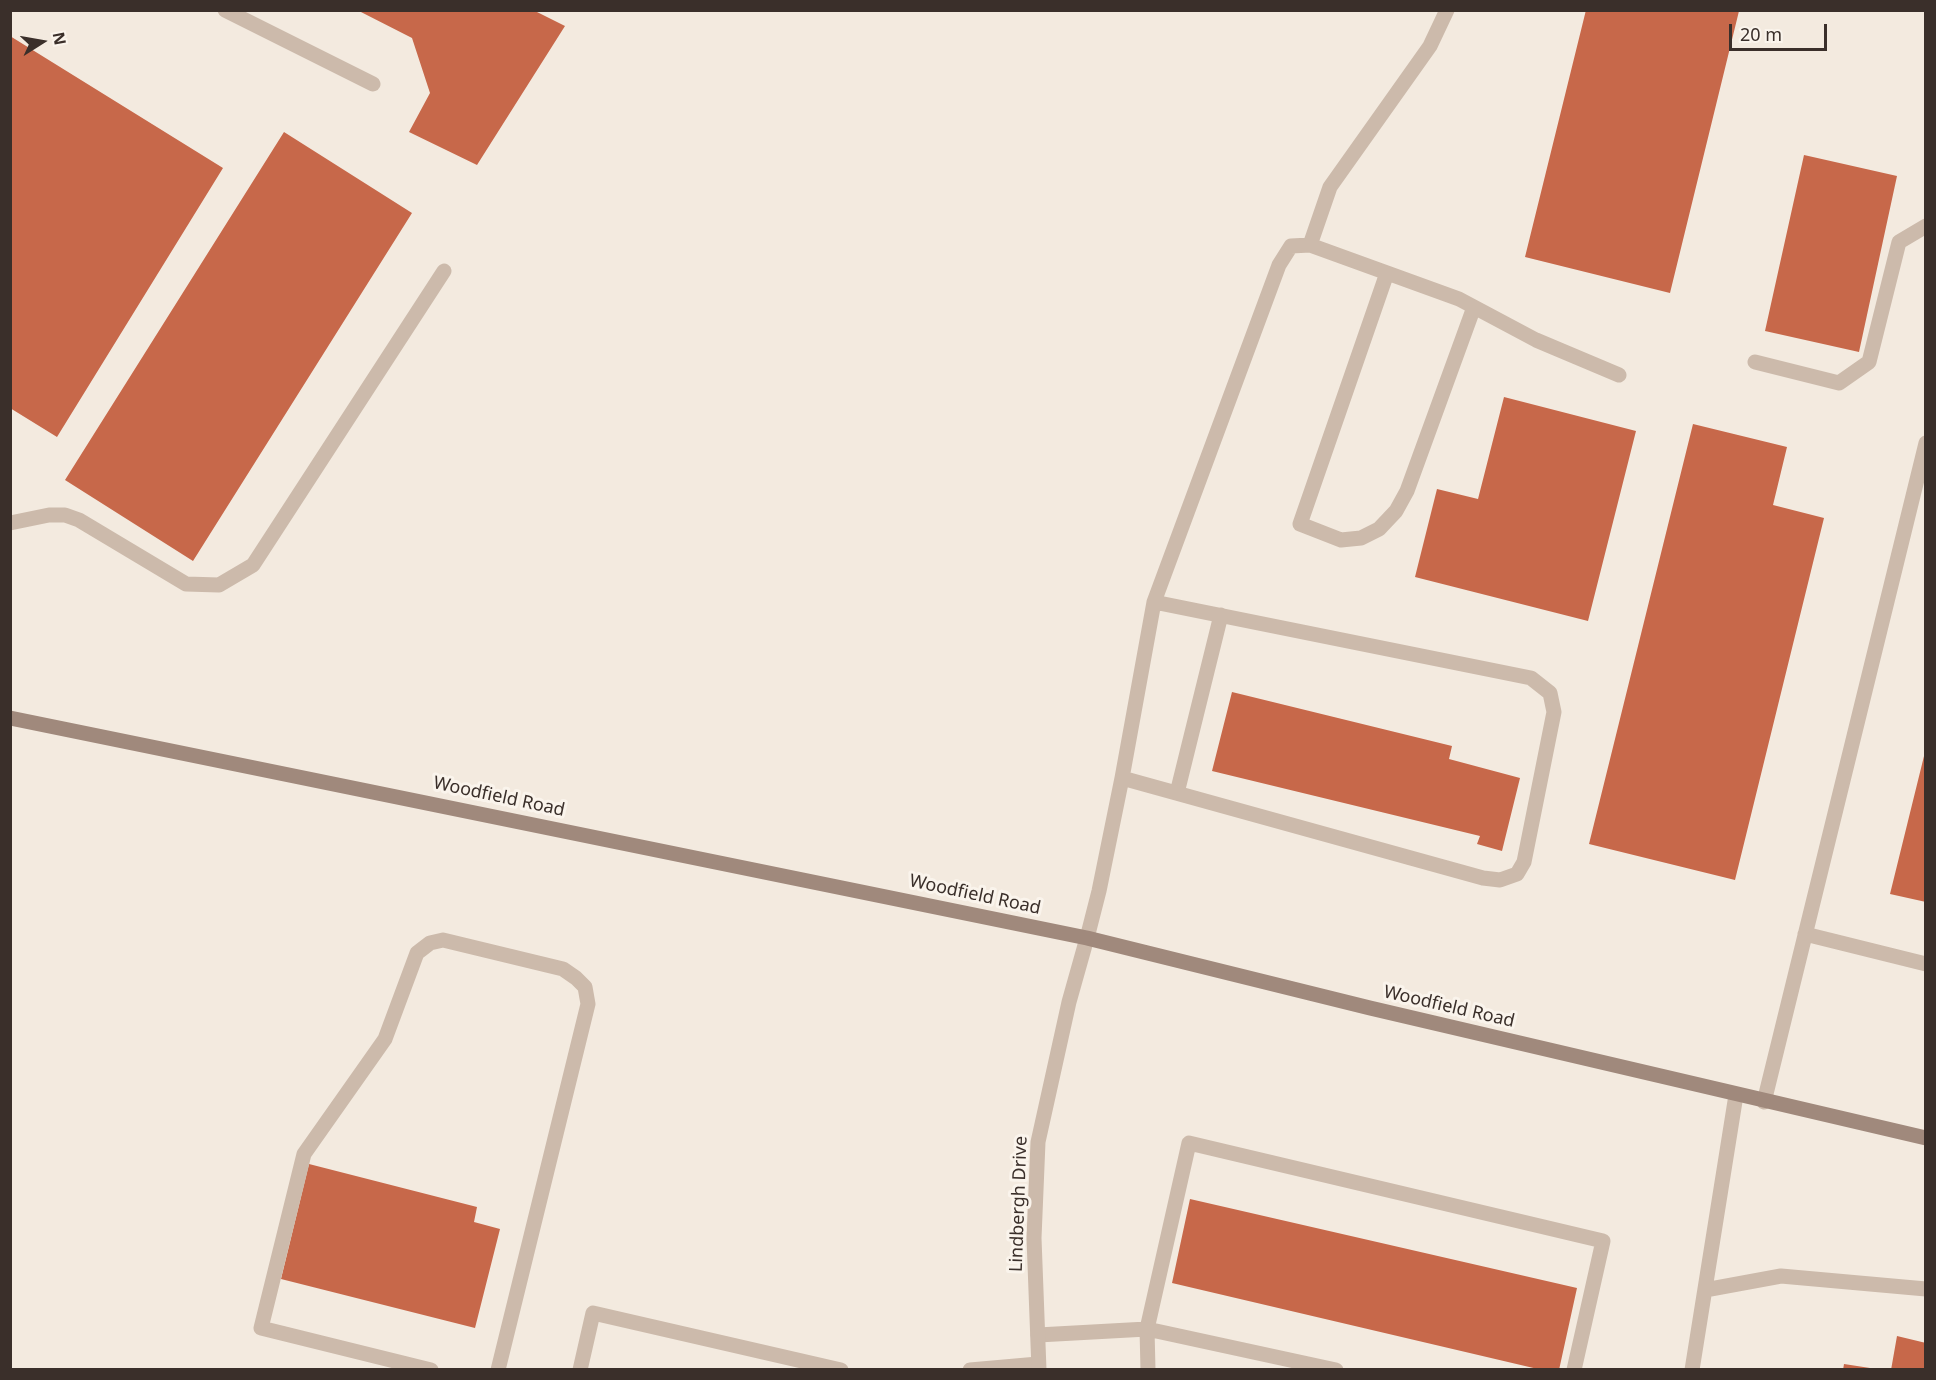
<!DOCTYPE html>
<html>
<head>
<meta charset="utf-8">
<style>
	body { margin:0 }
	#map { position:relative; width:1936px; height:1380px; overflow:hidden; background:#f3eadf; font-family:"Noto Sans",sans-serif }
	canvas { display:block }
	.frame { position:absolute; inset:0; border:12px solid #3a2f2a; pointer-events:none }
	.north { position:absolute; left:12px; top:12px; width:60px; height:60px; -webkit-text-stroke:4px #faf4ec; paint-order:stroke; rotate:79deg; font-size:16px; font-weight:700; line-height:24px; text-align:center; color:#3a2f2a }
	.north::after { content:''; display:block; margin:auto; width:21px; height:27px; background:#3a2f2a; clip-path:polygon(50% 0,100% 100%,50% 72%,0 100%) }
	.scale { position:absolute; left:1729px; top:24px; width:98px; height:27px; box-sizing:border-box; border:3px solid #3a2f2a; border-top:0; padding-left:8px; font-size:18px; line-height:21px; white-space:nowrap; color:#3a2f2a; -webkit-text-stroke:4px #faf4ec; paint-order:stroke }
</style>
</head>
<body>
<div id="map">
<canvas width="1936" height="1380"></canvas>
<div class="frame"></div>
<div class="north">N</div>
<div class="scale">20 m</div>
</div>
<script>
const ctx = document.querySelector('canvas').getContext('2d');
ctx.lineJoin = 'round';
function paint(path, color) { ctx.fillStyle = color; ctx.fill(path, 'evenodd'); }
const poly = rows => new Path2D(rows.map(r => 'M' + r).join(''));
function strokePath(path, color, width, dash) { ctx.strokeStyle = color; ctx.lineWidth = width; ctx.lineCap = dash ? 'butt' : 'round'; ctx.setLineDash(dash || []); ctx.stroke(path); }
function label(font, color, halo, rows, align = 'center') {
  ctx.font = font + ' "Noto Sans",sans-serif'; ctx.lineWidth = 6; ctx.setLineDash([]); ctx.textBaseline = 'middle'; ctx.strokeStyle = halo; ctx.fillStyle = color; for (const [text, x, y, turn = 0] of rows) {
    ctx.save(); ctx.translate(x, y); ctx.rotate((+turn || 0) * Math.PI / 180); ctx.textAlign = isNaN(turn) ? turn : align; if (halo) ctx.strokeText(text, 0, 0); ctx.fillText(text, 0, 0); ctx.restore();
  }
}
paint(poly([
	[357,10,533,10,565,26,477,165,409,132,430,93,412,38],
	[1586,10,1739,11,1670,293,1525,257],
	[10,36,223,168,57,437,10,408],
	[284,132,412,213,193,561,65,480],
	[1804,155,1897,176,1859,352,1765,331],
	[1504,397,1636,431,1588,621,1415,577,1437,489,1478,499],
	[1693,424,1787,447,1773,505,1824,518,1735,880,1589,844],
	[1232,692,1452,746,1449,759,1520,778,1502,851,1477,844,1480,836,1212,771],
	[1925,752,1926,752,1926,902,1890,894],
	[309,1164,477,1207,474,1222,500,1229,475,1328,281,1279],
	[1190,1199,1577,1288,1559,1370,1542,1370,1172,1283],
	[1897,1336,1926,1343,1926,1370,1891,1370],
	[1844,1364,1870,1368,1870,1370,1843,1370]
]), '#c7684a');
strokePath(poly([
	[225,10,373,84],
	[1310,245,1330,187,1430,46,1447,10],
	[1387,273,1300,524,1341,540,1361,538,1379,529,1396,511,1407,491,1474,307],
	[1755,362,1839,383,1869,362,1899,242,1926,226],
	[10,523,49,515,65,515,79,520,186,584,219,585,253,565,444,271],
	[1122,778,1483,878,1500,880,1517,874,1524,862,1554,712,1550,693,1531,678,1154,602],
	[1177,793,1221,615],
	[1805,934,1926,964],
	[1087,938,1099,891,1122,778,1154,602,1279,265,1291,246,1310,245,1459,299,1536,340,1619,375],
	[1764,1102,1926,443],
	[1705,1290,1781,1276,1926,1289],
	[1038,1335,1147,1329,1336,1370],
	[431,1370,261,1328,304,1154,385,1039,417,953,430,943,443,940,563,969,576,978,585,987,588,1004,498,1370],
	[580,1370,593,1313,841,1370],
	[970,1370,1038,1364],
	[1148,1370,1147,1329,1189,1143,1603,1241,1574,1370],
	[1692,1370,1736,1095]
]), '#ccbaab', 15);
strokePath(poly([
	[1039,1370,1034,1238,1038,1142,1069,1002,1087,938]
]), '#ccbaab', 15);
strokePath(poly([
	[10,718,1087,938,1370,1008,1926,1138]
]), '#a0897c', 15);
label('18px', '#3a2f2a', '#faf4ec', [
	["Woodfield Road",499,797,12],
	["Woodfield Road",975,895,12],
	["Woodfield Road",1449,1007,13],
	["Lindbergh Drive",1019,1204,-88]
]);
</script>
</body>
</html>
